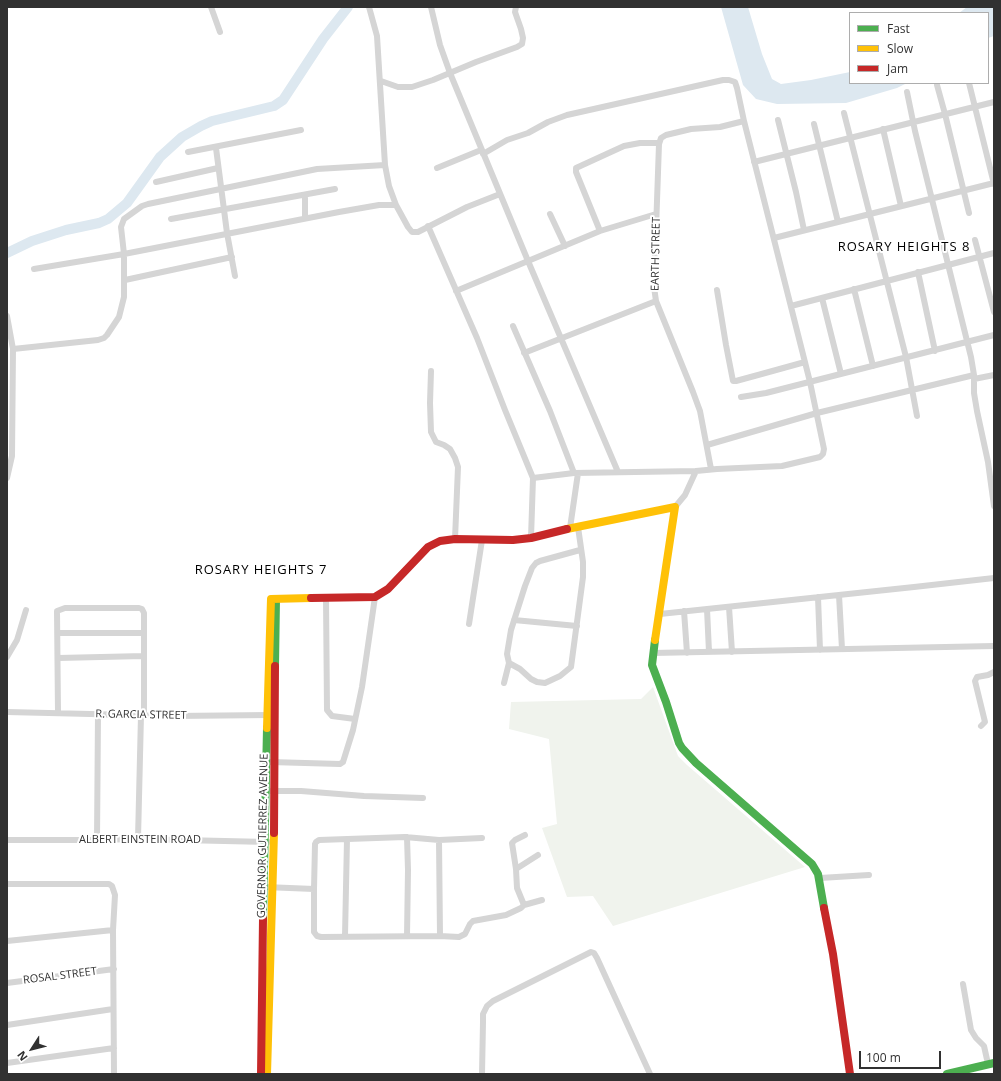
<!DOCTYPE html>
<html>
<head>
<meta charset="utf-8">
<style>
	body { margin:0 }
	#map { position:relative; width:1001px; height:1081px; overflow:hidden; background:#fff; font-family:"Open Sans",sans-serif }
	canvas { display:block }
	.frame { position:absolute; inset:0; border:8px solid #313131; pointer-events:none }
	.legend { position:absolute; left:849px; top:12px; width:140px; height:72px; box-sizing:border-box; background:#fff; border:1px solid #adadad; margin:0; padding:5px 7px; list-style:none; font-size:12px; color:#313131 }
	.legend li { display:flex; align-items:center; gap:8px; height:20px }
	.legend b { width:20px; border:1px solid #adadad }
	.north { position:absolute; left:12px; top:1029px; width:40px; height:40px; -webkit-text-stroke:3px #fff; paint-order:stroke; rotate:234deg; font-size:11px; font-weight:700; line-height:16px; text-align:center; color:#313131 }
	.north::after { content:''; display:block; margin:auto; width:14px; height:18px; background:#313131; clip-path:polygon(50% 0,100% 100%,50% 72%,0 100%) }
	.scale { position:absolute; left:859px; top:1051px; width:82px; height:18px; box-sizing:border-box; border:2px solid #313131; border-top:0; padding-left:5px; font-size:12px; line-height:14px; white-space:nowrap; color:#313131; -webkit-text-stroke:3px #fff; paint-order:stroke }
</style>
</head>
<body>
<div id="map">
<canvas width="1001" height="1081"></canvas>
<div class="frame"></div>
<ul class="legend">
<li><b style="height:5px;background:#4caf50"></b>Fast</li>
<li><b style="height:5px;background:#ffc107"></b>Slow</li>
<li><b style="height:5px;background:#c62828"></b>Jam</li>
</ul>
<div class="north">N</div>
<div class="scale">100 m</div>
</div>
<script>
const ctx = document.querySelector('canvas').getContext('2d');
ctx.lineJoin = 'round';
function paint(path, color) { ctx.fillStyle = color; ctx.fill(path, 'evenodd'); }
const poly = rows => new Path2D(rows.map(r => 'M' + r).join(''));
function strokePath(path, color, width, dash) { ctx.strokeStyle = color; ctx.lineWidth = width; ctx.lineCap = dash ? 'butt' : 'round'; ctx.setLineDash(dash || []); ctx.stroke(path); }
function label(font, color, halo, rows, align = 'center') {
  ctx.font = font + ' "Open Sans",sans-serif'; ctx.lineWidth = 4; ctx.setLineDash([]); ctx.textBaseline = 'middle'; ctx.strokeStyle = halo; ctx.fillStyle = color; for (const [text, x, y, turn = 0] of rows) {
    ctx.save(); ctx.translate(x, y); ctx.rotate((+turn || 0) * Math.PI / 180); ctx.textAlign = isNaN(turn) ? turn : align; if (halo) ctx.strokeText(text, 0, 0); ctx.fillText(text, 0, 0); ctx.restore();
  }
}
paint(poly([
	[653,687,678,756,687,765,805,867,613,926,593,896,567,897,542,828,557,824,549,739,509,729,511,702,641,699]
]), '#f0f3ed');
paint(poly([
	[721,7,748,7,762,54,772,79,781,84,811,80,850,72,850,83,907,83,897,88,846,103,777,104,756,99,743,85],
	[967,7,994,7,994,36,988,38,988,13,959,13]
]), '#dde8f0');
strokePath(poly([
	[7,253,32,241,66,230,99,223,108,219,127,203,160,157,182,137,201,126,212,121,274,106,283,100,323,39,348,7]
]), '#dde8f0', 10);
strokePath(poly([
	[211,7,220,32],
	[369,7,377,36,385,165,389,186,396,205,408,227,412,232,418,232,467,207,500,194],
	[431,7,440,45,450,73,528,261,618,472],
	[381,81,398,87,412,87,433,80,476,62,517,47,522,44,523,38,521,29,515,12,516,7],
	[969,83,994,184],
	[937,85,945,114,969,213],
	[907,92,915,131,971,357,974,375,974,393,977,411,988,462,994,506],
	[844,113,906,357,917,416],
	[778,120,796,192,804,230],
	[814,124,838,222],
	[883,129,901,206],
	[216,148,227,233,235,276],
	[188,152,301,130],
	[483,154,507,140,528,133,548,122,567,115,723,80,729,80,735,82,737,88,744,121,810,382,824,449,823,454,820,457,782,466,717,469,696,471,574,473,533,478],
	[754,162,994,102],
	[437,168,481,150],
	[156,182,218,168],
	[305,195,305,218],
	[550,214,565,246],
	[171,219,335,189],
	[428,226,477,338,505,410,533,478,531,538],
	[600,231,576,172,576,168,624,146,640,143,659,143],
	[774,238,994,183],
	[975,240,994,312],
	[34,269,124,254,339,212,379,205,396,205],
	[918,272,935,351],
	[125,280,232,257],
	[854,289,873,366],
	[717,290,726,345,733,381,736,381,758,375,805,362],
	[456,291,600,231,656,214],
	[822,298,841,374],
	[791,306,994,253],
	[7,316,13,349],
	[513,326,550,411,574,473],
	[524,353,656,301],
	[431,371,430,403,431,432,436,442,444,445,450,449,455,458,458,467,455,539],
	[974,379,994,375],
	[741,397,766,393,994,335],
	[707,445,817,413,974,375],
	[711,469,700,411,693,392,656,301,654,287,655,258,659,144,661,138,666,135,691,129,720,127,744,121],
	[7,478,12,456,13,349,98,340,104,338,107,335,119,317,124,297,124,254,121,227,124,219,142,206,148,204,317,169,385,165],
	[675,507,685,495,696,471],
	[570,528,578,473],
	[839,595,842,649],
	[818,597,820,650],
	[326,598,327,710,332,716,355,719],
	[729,607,732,652],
	[707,609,709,652],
	[684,611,687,653],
	[660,614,914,587,994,578],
	[514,620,577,626],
	[469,624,482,540],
	[58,633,144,633],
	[653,653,994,646],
	[7,657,17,640,26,610],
	[58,658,144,656],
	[509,663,520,669,531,679,537,682,545,683,560,676,571,667,583,577,583,562,578,527],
	[504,683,509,663,507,654,511,630,525,586,532,568,536,563,540,561,580,550],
	[7,712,174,716,270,715],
	[58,713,57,611,65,608,139,608,142,609,144,613,144,715],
	[981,726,985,722,975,681,977,677,988,675,994,672],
	[270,762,340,764,343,762,353,730,362,687,375,597],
	[271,791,301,791,364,796,423,798],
	[407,837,408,870,407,936],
	[138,839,141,715],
	[7,840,97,840,138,839,268,842],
	[97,840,98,714],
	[439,840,482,838],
	[516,869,512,843,515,840,525,835],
	[820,878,869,875],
	[7,884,109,884,112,886,115,895,113,930,114,1074],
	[265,887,314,889,314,932,317,936,321,937,440,936,459,937,465,934,470,924,473,921,506,915,521,908,524,905,517,888,516,869,538,855],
	[314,889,315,844,316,842,319,840,405,837,439,840,440,936],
	[524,905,542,900],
	[345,936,347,839],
	[7,941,113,930],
	[7,983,114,969],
	[963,984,971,1030,976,1038,984,1046,988,1064],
	[7,1025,113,1009],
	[7,1063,114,1048],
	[482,1074,483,1022,483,1014,487,1006,493,1001,591,952,594,953,597,958,650,1074]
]), '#d5d5d5', 6);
strokePath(poly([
	[655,640,652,665,666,702,679,743,682,748,696,763,812,864,818,874,824,908],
	[275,666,276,599],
	[263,919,267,728],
	[947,1074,994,1063]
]), '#4caf50', 8);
strokePath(poly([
	[567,529,675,507,655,640],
	[267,728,271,599,311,598],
	[267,1074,274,833]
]), '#ffc107', 8);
strokePath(poly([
	[311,598,375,597,388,589,428,547,440,541,455,539,513,540,531,538,567,529],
	[274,833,275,666],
	[824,908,833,954,850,1074],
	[261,1074,263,919]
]), '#c62828', 8);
label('11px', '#313131', '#fff', [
	["EARTH STREET",656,254,-89],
	["R. GARCIA STREET",141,715,1],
	["GOVERNOR GUTIERREZ AVENUE",263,836,-89],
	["ALBERT EINSTEIN ROAD",140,840],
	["ROSAL STREET",60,976,-7]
]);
ctx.letterSpacing = '1px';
label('13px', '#000', '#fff', [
	["ROSARY HEIGHTS 8",904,247],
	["ROSARY HEIGHTS 7",261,570]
]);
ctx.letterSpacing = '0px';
</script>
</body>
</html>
